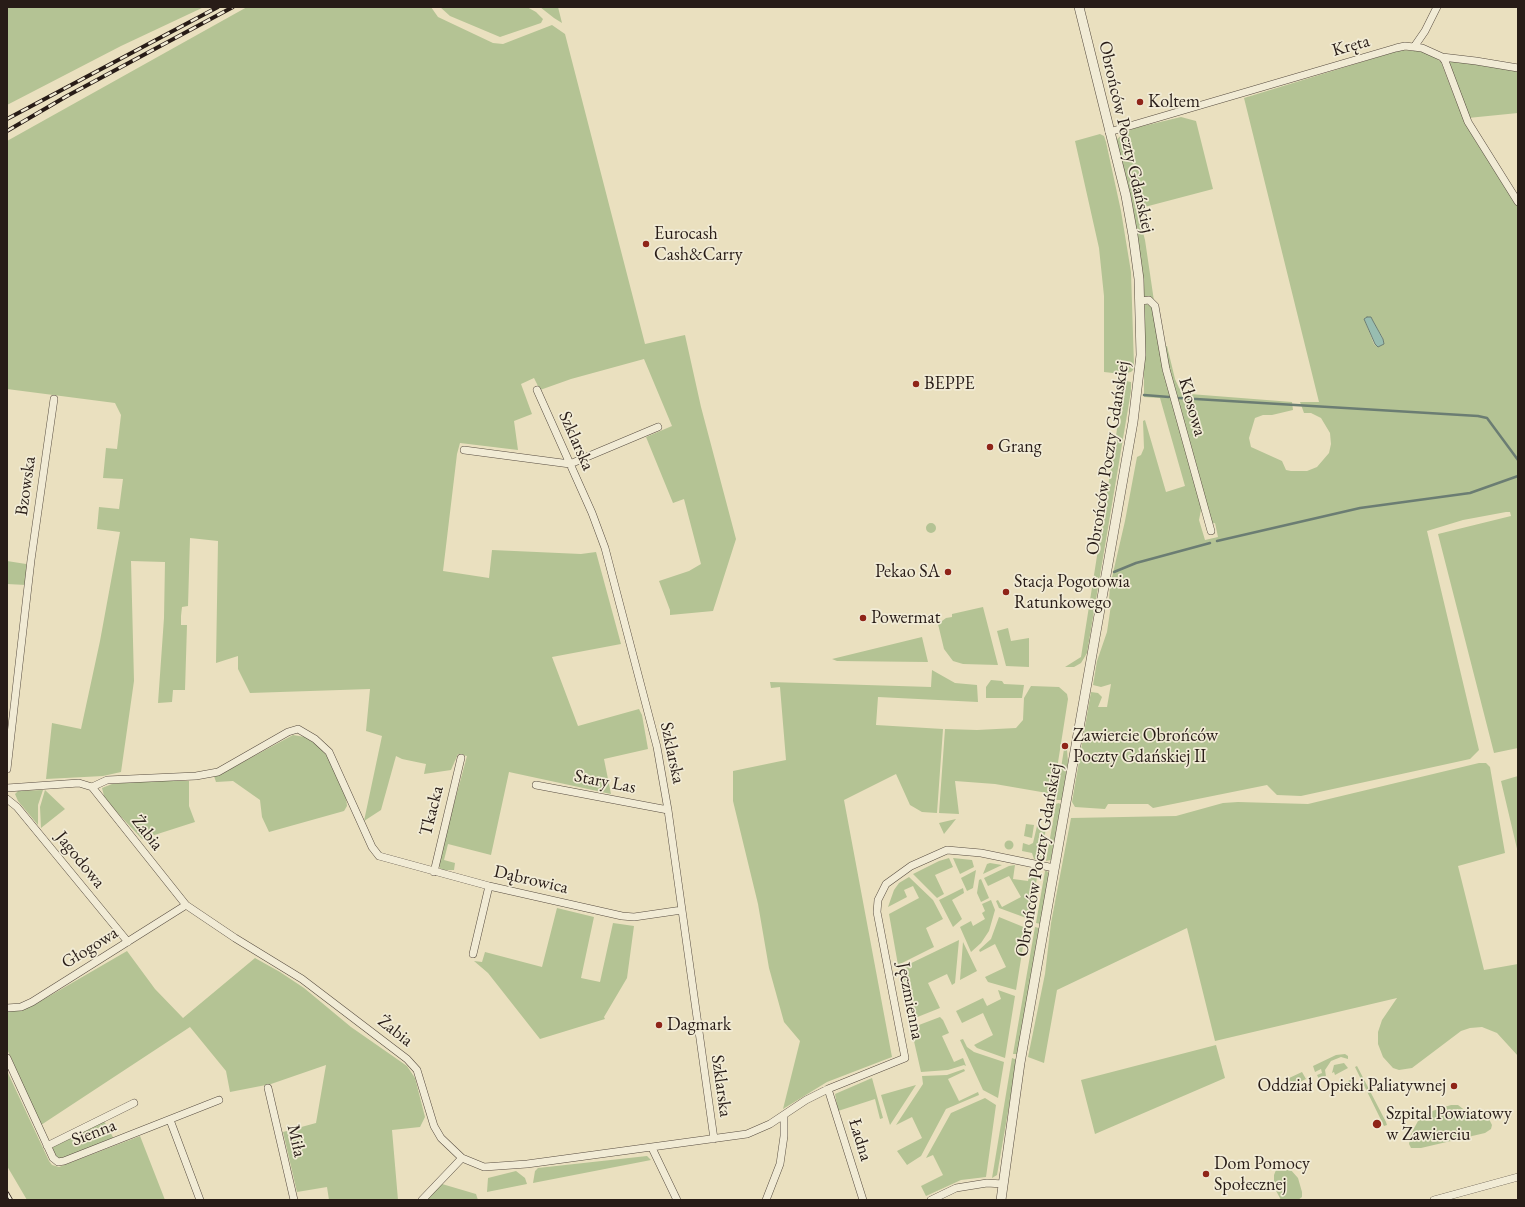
<!DOCTYPE html>
<meta charset="utf-8">
<style>
body{margin:0}
#map{position:relative;width:1525px;height:1207px;overflow:hidden;background:#eae0bf;font-family:"EB Garamond",serif}
canvas{display:block}
.frame{position:absolute;inset:0;border:8px solid #281c17;pointer-events:none}
</style>
<div id="map">
<canvas width="1525" height="1207"></canvas>
<div class="frame"></div>
</div>
<script>
const context = document.querySelector('canvas').getContext('2d');
context.lineJoin = 'round';
function paint(path, color) { context.fillStyle = color; context.fill(path, 'evenodd'); }
const poly = rows => new Path2D(rows.map(r => 'M' + r).join(''));
function stroke(path, color, width, dash) { context.strokeStyle = color; context.lineWidth = width; context.lineCap = dash ? 'butt' : 'round'; context.setLineDash(dash || []); context.stroke(path); }
function write(font, color, halo, rows, align = 'center') {
  context.font = font + ' "EB Garamond",serif'; context.lineWidth = 3.5; context.setLineDash([]); context.textBaseline = 'middle'; context.strokeStyle = halo; context.fillStyle = color; for (const [text, x, y, turn = 0] of rows) {
    context.save(); context.translate(x, y); context.rotate((+turn || 0) * Math.PI / 180); context.textAlign = isNaN(turn) ? turn : align; if (halo) context.strokeText(text, 0, 0); context.fillText(text, 0, 0); context.restore();
  }
}
paint(poly([
 [7,7,204,7,121,46,7,105],
 [247,7,431,7,438,17,493,43,503,44,552,25,565,34,645,344,685,335,701,407,736,539,713,611,670,615,670,610,659,581,689,571,701,564,684,499,673,503,646,437,672,426,644,359,571,379,540,390,534,378,521,384,532,414,514,421,518,450,460,443,457,454,443,571,489,578,492,550,581,554,596,552,621,644,552,657,578,726,639,709,642,715,648,749,604,759,611,794,509,772,491,855,448,844,444,860,455,863,454,870,441,870,438,863,467,756,458,754,451,770,424,774,426,764,402,759,396,756,381,810,364,821,382,736,366,731,370,689,250,693,238,669,238,656,216,663,218,541,190,538,188,606,182,607,181,616,181,625,187,625,185,690,173,690,172,702,158,703,164,618,165,562,131,561,134,681,121,772,103,776,46,779,52,723,81,729,100,641,120,532,97,529,99,507,119,509,123,479,103,478,106,448,117,449,121,415,115,403,7,389,7,141],
 [440,7,527,7,536,12,543,19,541,23,500,37,450,16],
 [540,7,558,7,562,23,554,18],
 [1401,50,1420,51,1432,55,1441,62,1456,101,1475,140,1518,206,1518,748,1494,753,1438,534,1511,516,1510,512,1506,512,1463,520,1427,531,1479,750,1470,759,1301,796,1277,795,1267,785,1153,808,1148,804,1108,804,1105,809,1075,807,1072,802,1091,692,1098,693,1102,697,1098,707,1107,707,1111,684,1101,687,1093,685,1097,661,1107,632,1111,605,1109,599,1110,586,1125,521,1137,457,1141,455,1144,448,1143,421,1145,420,1166,492,1185,486,1160,398,1144,397,1144,306,1146,304,1151,306,1155,313,1163,366,1202,505,1199,520,1205,540,1218,537,1215,523,1211,524,1167,365,1158,311,1165,346,1167,346,1175,379,1179,388,1190,394,1292,402,1293,410,1272,415,1263,415,1255,418,1249,438,1251,447,1282,461,1286,470,1291,471,1307,471,1317,467,1329,453,1331,444,1330,433,1321,418,1311,413,1304,413,1300,402,1319,402,1244,98],
 [1367,317,1371,317,1373,321,1383,338,1384,344,1378,347,1374,344,1364,319],
 [1476,61,1518,68,1518,113,1468,118,1447,62],
 [1181,117,1196,121,1213,189,1137,209,1145,240,1154,301,1144,296,1116,140,1124,133,1135,128],
 [1100,134,1104,136,1106,142,1121,211,1131,272,1134,366,1133,370,1131,372,1122,374,1104,372,1104,296,1099,248,1075,141],
 [1121,380,1131,382,1131,391,1087,653,1081,663,1074,667,1065,667,1081,657,1116,436,1123,386],
 '926 528a5 5 0 1 1 10 0a5 5 0 1 1-10 0Z',
 [7,561,26,564,28,568,26,585,7,584],
 [983,607,998,665,963,664,953,661,944,649,938,624,946,618,952,617,952,614],
 [1008,628,1011,641,1029,638,1029,667,1006,666,997,631],
 [922,637,928,662,837,661,832,659],
 [932,670,955,683,977,685,978,702,878,697,876,725,943,729,937,813,922,812,910,805,896,774,844,800,892,1057,827,1082,783,1109,800,1041,784,1022,769,968,758,904,733,801,733,771,786,760,780,687,771,688,770,682,931,687],
 [991,680,1002,681,1004,684,1024,685,1022,698,986,698,986,687],
 [1031,686,1059,687,1067,694,1068,699,1053,794,995,784,955,781,959,814,939,813,945,729,977,730,1016,728,1023,720,1024,698],
 [293,735,305,737,316,744,328,757,346,796,347,806,344,811,269,832,262,817,260,800,233,781,216,782,214,776,221,774],
 [1064,749,1067,750,1068,762,1062,800,1056,800],
 [1479,763,1486,763,1490,767,1505,853,1458,866,1484,970,1518,964,1518,1056,1497,1033,1482,1027,1470,1028,1461,1031,1412,1068,1399,1070,1393,1068,1383,1057,1378,1044,1378,1032,1382,1020,1397,998,1215,1041,1187,928,1057,990,1044,1063,1028,1057,1045,974,1051,923,1071,818,1176,816,1223,803,1238,802,1308,804],
 [1518,776,1518,853,1501,781],
 [147,781,189,781,189,806,195,822,142,839,110,805,104,796,102,788,112,784],
 [43,790,38,805,38,825,18,801,15,794,18,791],
 [45,790,65,809,41,828,40,807],
 [1059,803,1061,805,1051,860,1046,861,1056,804],
 [956,819,944,834,939,823],
 [1026,824,1034,825,1032,838,1024,836],
 [1037,826,1046,828,1041,860,1034,859,1032,853,1022,851,1023,843,1029,845,1033,843],
 '1004.5 845a4.5 4.5 0 1 1 9 0a4.5 4.5 0 1 1-9 0Z',
 [949,858,953,867,935,875,944,894,937,898,913,874,939,861],
 [953,858,972,860,974,867,960,874],
 [990,863,1002,865,983,874,987,864],
 [1015,865,1013,879,1028,881,1030,872,1038,873,1029,919,999,908,996,901,998,900,1002,907,1021,897,1009,876,988,886,984,878,1009,866],
 [976,870,973,888,967,891,961,878],
 [1045,871,1047,871,1049,874,1041,924,1036,923],
 [909,877,933,900,943,919,926,928,934,947,898,965,889,914,919,898,913,886,904,890,907,897,888,907,894,890,899,883],
 [981,879,989,898,981,902,977,893,979,880],
 [963,888,964,893,952,900,962,919,953,927,939,900],
 [991,900,995,910,989,931,981,943,971,952,960,927,971,921,973,926,985,919,982,913,985,911,982,904],
 [557,908,594,917,581,978,600,982,613,923,634,926,627,978,604,1017,605,1019,540,1039,488,973,474,961,482,962,485,952,542,967],
 [999,917,1026,928,1016,990,988,982,985,977,1006,967,995,944,980,952,979,950,991,939],
 [1035,927,1039,928,1018,1054,1013,1054],
 [959,940,955,983,952,985,947,974,928,983,940,1008,910,1020,899,969],
 [963,942,977,971,960,980],
 [127,951,155,989,183,1018,255,958,280,972,304,988,351,1027,407,1066,415,1078,425,1117,420,1127,392,1130,398,1200,329,1200,327,1187,297,1192,283,1132,316,1123,326,1065,271,1084,230,1092,226,1071,190,1027,41,1125,7,1049,7,1011,22,1010,34,1005],
 [998,990,1015,996,1005,1058,977,1048,974,1045,993,1035,983,1013,962,1023,956,1011,983,998,987,1006,1001,999],
 [940,1017,943,1020,949,1033,942,1036,954,1062,963,1058,966,1066,964,1065,948,1070,921,1072,911,1028],
 [963,1039,967,1047,974,1052,1004,1062,998,1098,983,1090,960,1040],
 [1216,1045,1225,1078,1095,1134,1081,1080],
 [1345,1054,1348,1056,1348,1059,1341,1057,1331,1061,1325,1070,1326,1076,1319,1079,1317,1075,1322,1073,1321,1069,1315,1072,1313,1066,1336,1055],
 [1012,1058,1017,1060,997,1175,992,1178],
 [1344,1063,1348,1068,1335,1075,1334,1072,1332,1073,1334,1065],
 [1357,1066,1386,1122,1387,1125,1384,1126,1355,1067],
 [964,1069,965,1071,948,1079,959,1101,978,1092,979,1095,946,1109,921,1156,907,1165,897,1151,922,1138,912,1117,896,1125,923,1084,922,1076,947,1075],
 [7,1071,49,1161,52,1165,59,1167,140,1136,165,1200,27,1200,7,1166],
 [1302,1072,1306,1079,1291,1086,1287,1079],
 [872,1078,883,1118,880,1119,875,1099,838,1111,835,1094],
 [1352,1079,1355,1085,1354,1088,1347,1091,1340,1089,1339,1087,1340,1085],
 [916,1085,890,1125,881,1095],
 [985,1098,996,1105,986,1177,961,1180,926,1196,921,1186,943,1175,933,1155,926,1158,951,1113],
 [1451,1105,1458,1105,1471,1115,1488,1117,1492,1125,1491,1129,1485,1133,1421,1148,1411,1148,1409,1144,1411,1134,1418,1121,1429,1112],
 [104,1121,114,1139,61,1159,57,1158,50,1148],
 [647,1156,651,1160,533,1183,535,1171,538,1168],
 [1282,1167,1290,1169,1298,1178,1302,1192,1302,1197,1298,1200,1281,1200,1274,1187,1274,1175,1276,1170],
 [516,1171,525,1178,527,1184,487,1192,488,1178],
 [442,1184,476,1194,478,1200,426,1200]
]), '#b4c394');
const water = poly([
 [1367,317,1371,317,1373,321,1383,339,1384,344,1378,347,1375,344,1364,319,1367,317]
]);
paint(water, '#98bdb1');
stroke(water, '#6b7d73', 1);
stroke(poly([
 [1144,395,1169,397],
 [1179,398,1478,416,1487,418,1518,460],
 [1217,541,1360,508,1470,493,1518,476],
 [1114,572,1136,563,1210,543]
]), '#6b7d73', 2.5);
const minor = poly([
 [1414,47,1425,31,1437,7],
 [1442,57,1476,61,1518,68],
 [1109,132,1396,48,1405,46,1422,48,1442,57,1445,61,1468,122,1518,202],
 [1140,301,1149,300,1155,306,1166,369,1211,531],
 [537,390,592,513,605,548,657,747,668,810,714,1139],
 [464,450,570,464,658,427],
 [7,769,31,560,54,399],
 [536,785,668,810],
 [92,787,107,780,196,776,218,772,288,732,298,729,315,739,329,752,372,847,379,856,489,886,622,916,634,917,682,910],
 [7,788,79,783,92,787,186,905,235,938,302,979,407,1059,417,1070,434,1126,441,1138,462,1158,484,1167,527,1164,747,1134,770,1124,806,1100,828,1089,905,1058,877,912,878,900,886,884,911,866,947,850,981,853,1054,868],
 [7,799,17,807,128,942],
 [434,872,461,758],
 [473,954,489,886],
 [7,1008,21,1007,32,1002,186,905],
 [7,1058,53,1158,58,1162,64,1161,219,1100],
 [268,1088,294,1200],
 [828,1089,863,1200],
 [170,1120,200,1200],
 [47,1146,134,1103],
 [652,1148,677,1200],
 [422,1200,462,1158],
 [766,1200,780,1164,784,1136,784,1115],
 [931,1200,956,1188,987,1183,1003,1184],
 [1434,1200,1518,1177]
]);
const tertiary = poly([
 [1001,1200,1020,1063,1133,422,1141,355,1139,279,1133,235,1126,196,1079,7]
]);
stroke(minor, '#584d41', 8);
stroke(tertiary, '#584d41', 10);
stroke(minor, '#f1ebd5', 7);
stroke(tertiary, '#f1ebd5', 9);
const rail = poly([
 [7,119,218,7],
 [7,131,67,96,233,7],
 [7,1193,11,1200]
]);
stroke(rail, '#281c17', 4);
stroke(rail, '#f1ebd5', 2.5, [8]);
for (const [x, y, r, color] of [
 [1140,102,4,"#8f2418"],
 [646,244,4,"#8f2418"],
 [916,384,4,"#8f2418"],
 [990,447,4,"#8f2418"],
 [948,572,4,"#8f2418"],
 [1006,592,4,"#8f2418"],
 [863,618,4,"#8f2418"],
 [1065,746,4,"#8f2418"],
 [659,1025,4,"#8f2418"],
 [1454,1086,4,"#8f2418"],
 [1377,1124,5,"#8f2418"],
 [1206,1174,4,"#8f2418"]
]) { const dot = new Path2D(); dot.arc(x, y, r, 0, 2 * Math.PI); context.fillStyle = color; context.fill(dot); stroke(dot, '#f1ebd5', 1.5); }
write('18px', '#281c17', '#f1ebd5', [
 ["Kręta",1351,46,-16],
 ["Obrońców Poczty Gdańskiej",1126,137,77],
 ["Kłosowa",1192,407,74],
 ["Szklarska",576,441,66],
 ["Obrońców Poczty Gdańskiej",1108,458,-81],
 ["Bzowska",26,486,-82],
 ["Szklarska",672,753,78],
 ["Stary Las",605,782,11],
 ["Tkacka",432,811,-76],
 ["Żabia",147,833,52],
 ["Jagodowa",80,860,51],
 ["Obrońców Poczty Gdańskiej",1039,860,-80],
 ["Dąbrowica",531,880,13],
 ["Głogowa",90,948,-32],
 ["Jęczmienna",910,1001,79],
 ["Żabia",395,1031,38],
 ["Szklarska",721,1086,82],
 ["Sienna",94,1133,-21],
 ["Ładna",860,1140,73],
 ["Miła",296,1141,77]
]);
write('18px', '#281c17', '#f1ebd5', [
 ["Koltem",1148,102],
 ["Eurocash",654,234],
 ["Cash&Carry",654,255],
 ["BEPPE",924,384],
 ["Grang",998,447],
 ["Pekao SA",940,572,"right"],
 ["Stacja Pogotowia",1014,582],
 ["Ratunkowego",1014,603],
 ["Powermat",871,618],
 ["Zawiercie Obrońców",1073,736],
 ["Poczty Gdańskiej II",1073,757],
 ["Dagmark",667,1025],
 ["Oddział Opieki Paliatywnej",1446,1086,"right"],
 ["Szpital Powiatowy",1386,1114],
 ["w Zawierciu",1386,1135],
 ["Dom Pomocy",1214,1164],
 ["Społecznej",1214,1185]
], 'left');
</script>
